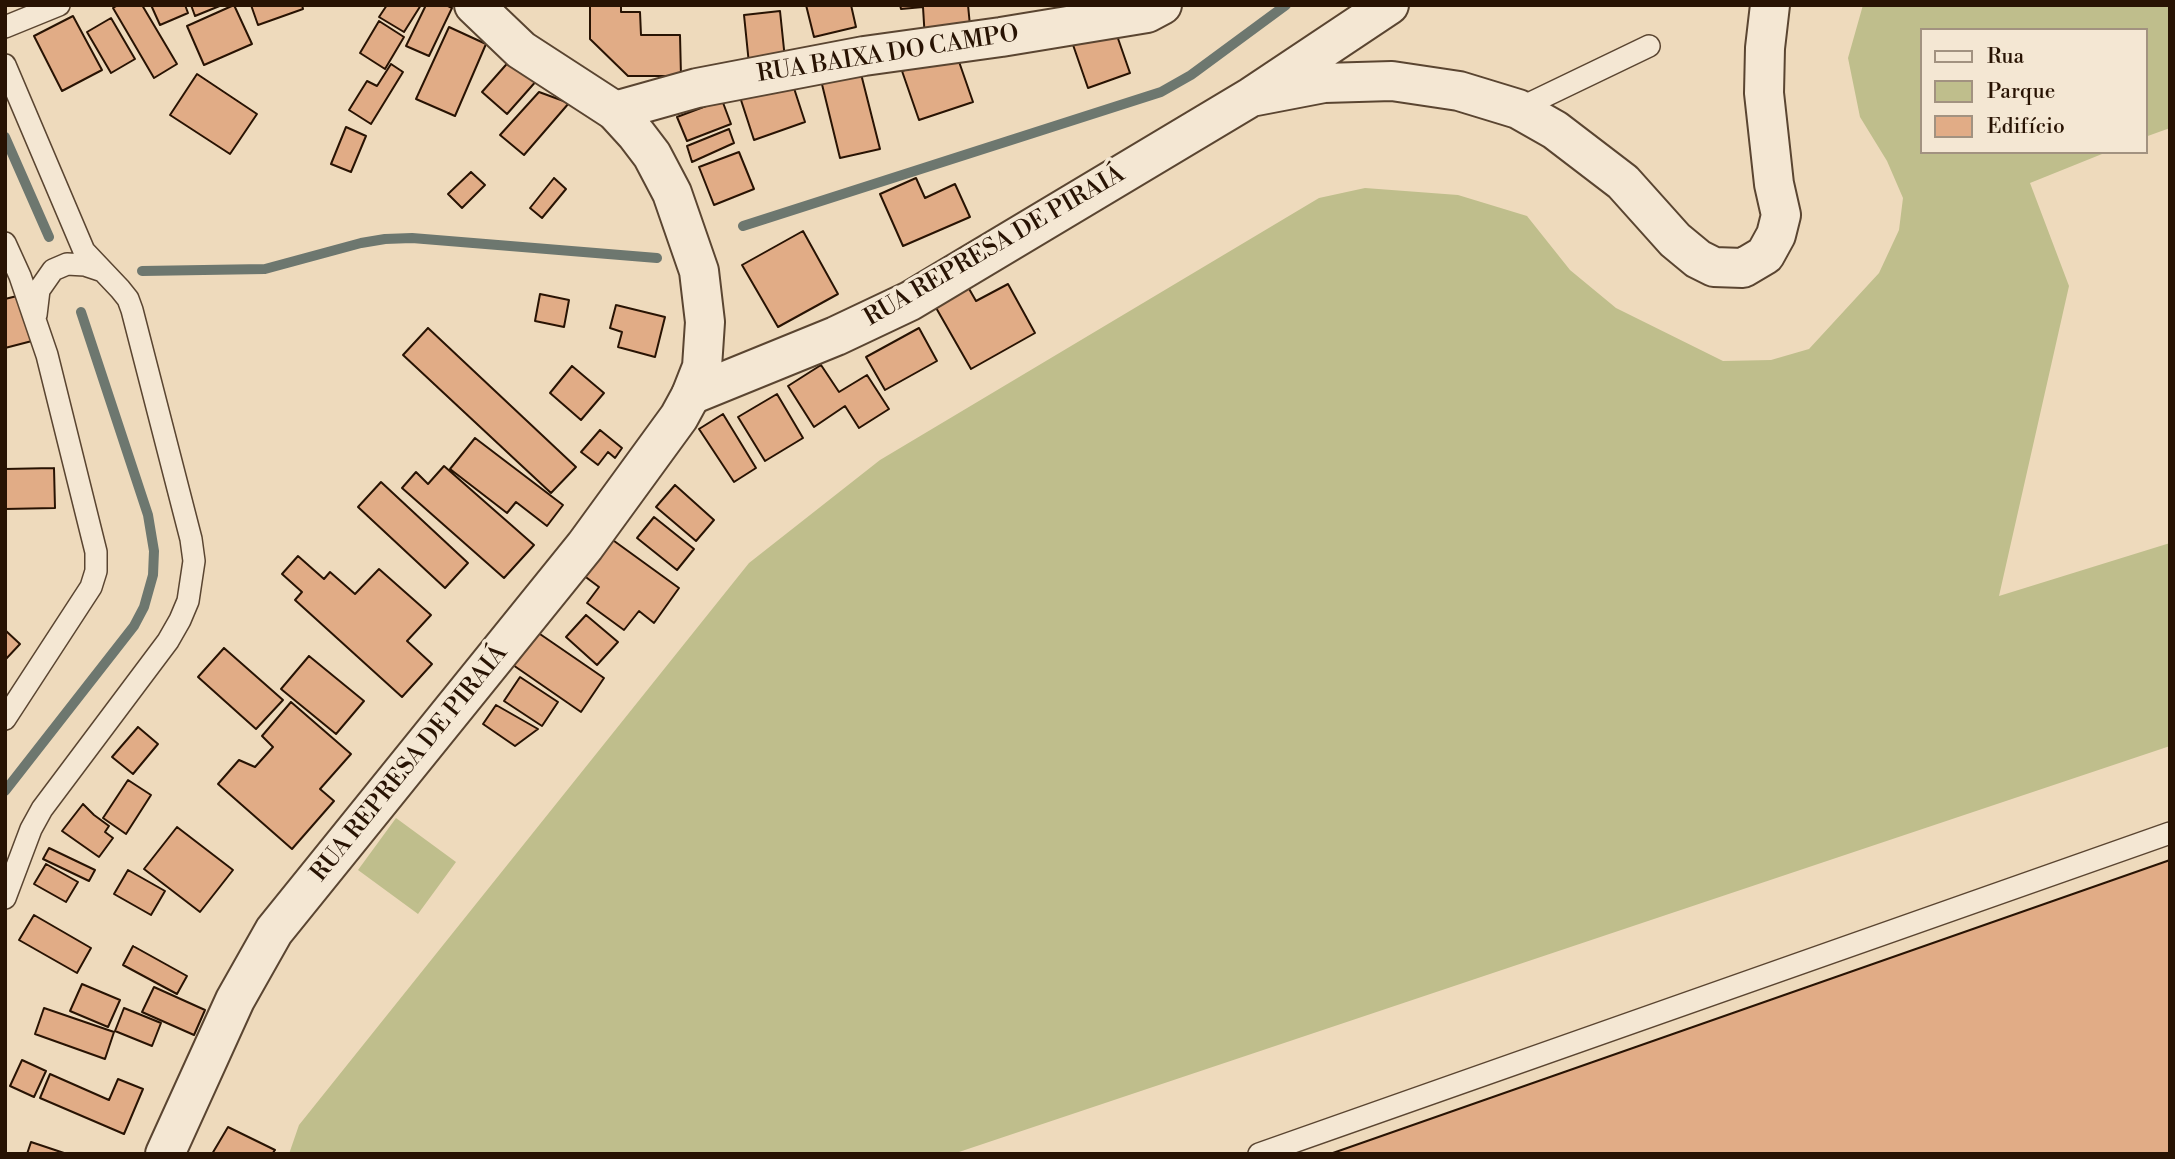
<!DOCTYPE html>
<meta charset="utf-8">
<style>
body{margin:0}
#map{position:relative;width:2175px;height:1159px;overflow:hidden;background:#eedabc;font-family:"Libre Bodoni",serif}
canvas{display:block}
.frame{position:absolute;inset:0;border:7px solid #281303;pointer-events:none}
.legend{position:absolute;left:1920px;top:28px;width:228px;height:126px;box-sizing:border-box;background:#f4e7d3;border:2px solid #a29280;margin:0;padding:9px 12px;list-style:none;font-size:21px;color:#281303}
.legend li{display:flex;align-items:center;gap:14px;height:35px}
.legend b{width:35px;border:2px solid #a29280}
</style>
<div id="map">
<canvas width="2175" height="1159"></canvas>
<div class="frame"></div>
<ul class="legend">
<li><b style="height:9px;background:#f4e7d3"></b>Rua</li>
<li><b style="height:19px;background:#bfbe8c"></b>Parque</li>
<li><b style="height:19px;background:#e1ac86"></b>Edifício</li>
</ul>
</div>
<script>
const context = document.querySelector('canvas').getContext('2d');
context.lineJoin = 'round';
function paint(path, color) { context.fillStyle = color; context.fill(path, 'evenodd'); }
const poly = rows => new Path2D(rows.map(r => 'M' + r).join(''));
function stroke(path, color, width, dash) { context.strokeStyle = color; context.lineWidth = width; context.lineCap = dash ? 'butt' : 'round'; context.setLineDash(dash || []); context.stroke(path); }
function write(font, color, halo, rows, align = 'center') {
  context.font = font + ' "Libre Bodoni",serif'; context.lineWidth = 7; context.setLineDash([]); context.textBaseline = 'middle'; context.strokeStyle = halo; context.fillStyle = color; for (const [text, x, y, turn = 0] of rows) {
    context.save(); context.translate(x, y); context.rotate((+turn || 0) * Math.PI / 180); context.textAlign = isNaN(turn) ? turn : align; if (halo) context.strokeText(text, 0, 0); context.fillText(text, 0, 0); context.restore();
  }
}
paint(poly([
 [1863,5,2170,5,2170,128,2145,137,2145,30,1921,30,1921,152,2107,152,2030,183,2069,286,1999,596,2170,543,2170,746,953,1154,289,1154,299,1125,749,563,880,460,1319,198,1365,188,1458,195,1527,216,1570,270,1616,308,1723,361,1771,360,1809,349,1879,273,1899,230,1903,198,1887,161,1860,117,1848,58],
 [396,818,456,862,418,914,358,870]
]), '#bfbe8c');
stroke(poly([
 [5,137,49,237],
 [743,226,1161,92,1191,75,1286,5],
 [142,271,265,269,361,243,385,239,412,238,657,258],
 [5,791,134,626,144,607,153,575,154,551,148,515,81,312]
]), '#6d776f', 10);
const building = poly([
 [118,5,142,5,177,64,154,78,113,8,118,5],
 [151,5,185,5,188,13,160,25,151,5],
 [191,5,222,5,195,16,191,5],
 [234,5,252,44,204,65,187,26,234,5],
 [251,5,302,5,303,9,258,25,251,5],
 [387,5,421,5,404,32,379,17,387,5],
 [426,5,446,5,452,8,429,56,406,46,426,5],
 [590,5,621,5,621,12,640,12,641,35,680,35,681,76,628,76,590,39,590,5],
 [806,5,851,5,856,27,814,37,806,5],
 [900,5,968,5,971,36,925,40,923,7,901,9,900,5],
 [780,11,785,59,749,64,744,15,780,11],
 [73,16,102,70,62,91,34,36,73,16],
 [111,18,135,59,111,73,87,32,111,18],
 [379,21,404,37,385,69,360,53,379,21],
 [449,27,486,44,455,116,416,99,449,27],
 [1114,27,1130,73,1088,88,1072,42,1114,27],
 [956,53,973,102,919,120,902,71,956,53],
 [512,58,538,79,507,114,482,92,512,58],
 [858,62,880,149,840,158,819,72,858,62],
 [391,64,403,72,371,124,349,110,367,81,377,86,391,64],
 [197,74,257,114,230,154,170,115,197,74],
 [791,79,805,122,754,140,740,97,791,79],
 [539,92,569,103,524,155,500,135,539,92],
 [722,100,731,124,687,141,677,117,722,100],
 [346,127,366,136,351,172,331,164,346,127],
 [729,129,734,143,692,162,687,146,729,129],
 [739,152,754,189,714,205,699,167,739,152],
 [471,172,485,185,462,208,448,194,471,172],
 [554,178,566,189,542,218,530,208,554,178],
 [916,178,925,198,955,184,970,217,903,246,880,194,916,178],
 [803,231,838,294,778,327,742,265,803,231],
 [1008,284,1035,333,971,369,935,306,968,287,976,301,1008,284],
 [540,294,569,300,564,327,535,321,540,294],
 [21,295,32,341,5,348,5,299,21,295],
 [616,305,665,317,655,357,618,347,622,332,610,328,616,305],
 [428,328,576,467,551,493,403,355,428,328],
 [919,328,937,361,885,390,866,357,919,328],
 [821,365,839,392,867,375,889,409,859,428,845,406,814,427,788,386,821,365],
 [572,366,604,393,581,420,550,393,572,366],
 [777,394,803,438,765,461,738,417,777,394],
 [723,414,756,468,734,482,699,429,723,414],
 [600,430,622,448,615,458,608,452,598,465,581,452,600,430],
 [475,438,563,505,547,526,516,502,507,513,450,469,475,438],
 [444,466,534,545,504,578,402,488,416,472,428,484,444,466],
 [54,468,55,508,5,509,5,469,54,468],
 [381,482,468,563,445,588,358,507,381,482],
 [675,485,714,520,696,541,656,507,675,485],
 [654,517,694,549,677,570,637,538,654,517],
 [610,538,679,588,654,623,639,611,624,630,587,603,599,587,583,575,610,538],
 [298,556,324,579,330,572,355,594,379,569,431,615,407,641,432,664,402,697,295,600,302,592,282,574,298,556],
 [586,615,618,642,597,665,566,637,586,615],
 [5,630,20,644,5,660,5,630],
 [537,632,604,678,581,712,513,665,537,632],
 [224,648,283,700,256,729,198,677,224,648],
 [309,656,364,701,336,734,281,689,309,656],
 [520,677,558,702,542,726,504,701,520,677],
 [291,702,351,754,320,789,334,801,292,849,218,784,239,760,255,767,273,747,262,736,291,702],
 [496,705,538,729,515,746,483,724,496,705],
 [138,727,158,744,133,774,112,757,138,727],
 [128,780,151,795,126,834,103,818,128,780],
 [83,804,94,815,109,826,105,832,113,838,99,857,62,831,83,804],
 [177,827,233,870,200,912,144,869,177,827],
 [49,848,95,870,89,881,43,859,49,848],
 [2170,860,2170,1154,1330,1154,2170,860],
 [46,864,78,882,66,902,34,884,46,864],
 [128,870,165,891,151,915,114,894,128,870],
 [34,915,91,948,77,973,19,940,34,915],
 [133,946,187,976,177,994,123,965,133,946],
 [82,984,120,1000,108,1027,70,1011,82,984],
 [154,987,205,1010,194,1035,142,1012,154,987],
 [44,1008,114,1032,105,1059,35,1034,44,1008],
 [124,1008,161,1023,152,1046,115,1031,124,1008],
 [22,1060,46,1071,34,1097,10,1086,22,1060],
 [50,1074,109,1100,118,1079,143,1089,124,1134,40,1098,50,1074],
 [228,1127,275,1150,272,1154,212,1154,228,1127],
 [31,1142,67,1154,27,1154,31,1142]
]);
paint(building, '#e1ac86');
stroke(building, '#281303', 2);
const service = poly([
 [5,27,59,5],
 [5,65,84,251,120,289,128,299,132,310,191,539,194,561,188,601,180,620,168,641,42,809,31,829,5,898],
 [1518,109,1649,46],
 [5,243,20,276,47,355,96,552,96,571,91,587,5,719],
 [36,315,39,290,53,270,67,264,85,265,100,270],
 [1259,1154,2170,833]
]);
const minor = poly([
 [1251,97,1324,83,1392,81,1459,91,1518,109,1555,130,1623,182,1675,240,1698,259,1714,267,1743,268,1765,255,1776,235,1781,215,1774,184,1764,93,1765,48,1770,5],
 [615,111,697,88,864,56,1001,37,1147,13,1162,5],
 [691,395,836,336,910,301,1251,97,1389,5]
]);
const tertiary = poly([
 [165,1154,235,1000,274,931,585,546,679,417,691,395,702,367,705,322,699,271,672,193,652,155,636,134,615,111,521,50,474,5]
]);
stroke(service, '#5a4531', 24);
stroke(minor, '#5a4531', 42);
stroke(tertiary, '#5a4531', 42);
stroke(service, '#f4e7d3', 21);
stroke(minor, '#f4e7d3', 38);
stroke(tertiary, '#f4e7d3', 38);
write('24px', '#281303', '#f4e7d3', [
 ["RUA BAIXA DO CAMPO",888,55,-9],
 ["RUA REPRESA DE PIRAIÁ",995,247,-30],
 ["RUA REPRESA DE PIRAIÁ",410,764,-51]
]);
</script>
